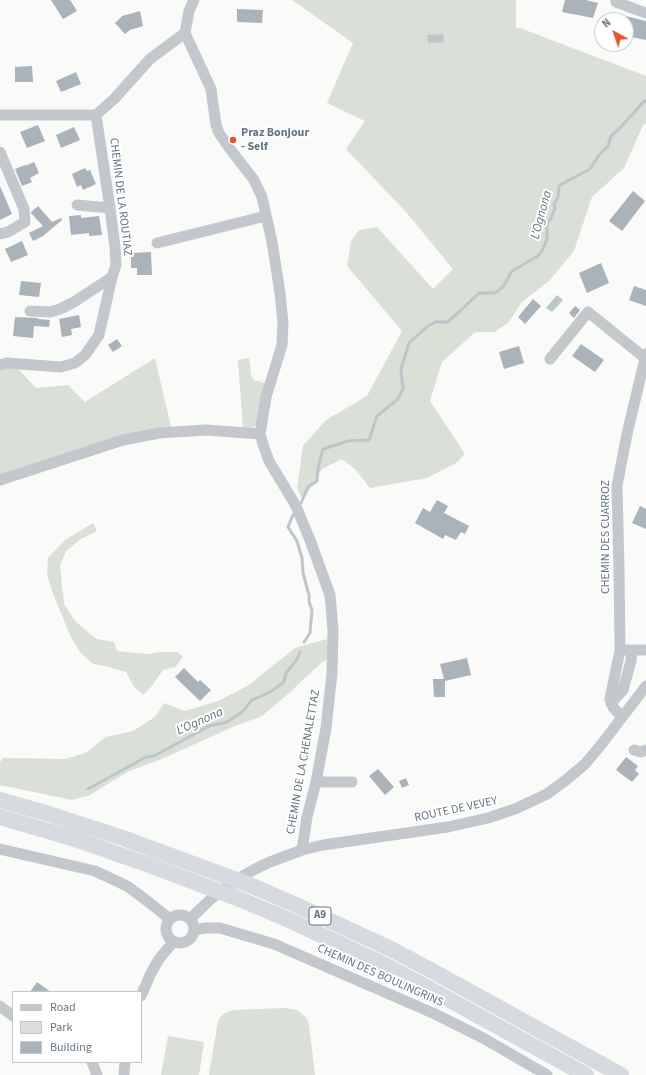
<!DOCTYPE html>
<style>
body{margin:0}
#map{position:relative;width:646px;height:1075px;overflow:hidden;background:#fafaf8;font-family:"Source Sans 3",sans-serif}
canvas{display:block}
.legend{position:absolute;left:12px;top:991px;width:130px;height:72px;box-sizing:border-box;background:#fff;border:1px solid #c1c8cd;margin:0;padding:5px 7px;list-style:none;font-size:12px;color:#657683}
.legend li{display:flex;align-items:center;gap:8px;height:20px}
.legend b{width:20px;border:1px solid #c1c8cd}
.north{position:absolute;left:594px;top:12px;width:40px;height:40px;box-sizing:border-box;background:#fff;border:1px solid #c1c8cd;border-radius:50%;rotate:320deg;font-size:11px;font-weight:700;line-height:16px;text-align:center;color:#657683}
.north::after{content:'';display:block;margin:auto;width:14px;height:18px;background:#e4572e;clip-path:polygon(50% 0,100% 100%,50% 72%,0 100%)}
</style>
<div id="map">
<canvas width="646" height="1075"></canvas>
<ul class="legend">
<li><b style="height:5px;background:#c3c8cc"></b>Road</li>
<li><b style="height:11px;background:#dadfd7"></b>Park</li>
<li><b style="height:11px;background:#aab3b9"></b>Building</li>
</ul>
<div class="north">N</div>
</div>
<script>
const context = document.querySelector('canvas').getContext('2d');
context.lineJoin = 'round';
function paint(path, color) { context.fillStyle = color; context.fill(path, 'evenodd'); }
const poly = rows => new Path2D(rows.map(r => 'M' + r).join(''));
function stroke(path, color, width, dash) { context.strokeStyle = color; context.lineWidth = width; context.lineCap = dash ? 'butt' : 'round'; context.setLineDash(dash || []); context.stroke(path); }
function write(font, color, halo, rows, align = 'center') {
  context.font = font + ' "Source Sans 3",sans-serif'; context.lineWidth = 4; context.setLineDash([]); context.textBaseline = 'middle'; context.strokeStyle = halo; context.fillStyle = color; for (const [text, x, y, turn = 0] of rows) {
    context.save(); context.translate(x, y); context.rotate((+turn || 0) * Math.PI / 180); context.textAlign = isNaN(turn) ? turn : align; if (halo) context.strokeText(text, 0, 0); context.fillText(text, 0, 0); context.restore();
  }
}
paint(poly([
 [292,0,516,0,516,28,520,28,646,76,646,123,643,125,624,168,592,197,574,251,549,281,522,302,508,323,494,332,475,332,442,362,430,401,465,454,456,463,427,478,370,488,355,469,342,459,322,469,303,500,297,488,303,446,326,420,367,396,402,331,347,266,351,241,359,230,377,227,433,289,453,269,406,212,346,149,365,121,327,103,353,43],
 [155,358,171,427,0,477,0,369,17,368,36,388,68,385,85,402],
 [249,358,251,375,254,380,265,383,257,425,250,429,243,429,238,360],
 [93,523,97,531,81,539,66,551,60,566,64,604,75,621,90,634,97,639,114,642,117,651,147,654,161,652,177,652,183,657,175,667,163,670,151,687,143,695,134,687,126,672,105,666,93,664,80,652,70,635,54,596,47,575,48,558,65,540],
 [327,639,332,656,321,663,288,694,262,716,235,726,164,758,127,772,90,795,72,800,0,785,0,762,3,758,66,759,87,752,106,737,133,731,155,717,164,703,185,711,218,701,249,685,295,648],
 [284,1008,297,1010,306,1017,309,1024,315,1075,209,1075,217,1027,219,1019,222,1015,227,1012,234,1010],
 [168,1036,204,1042,199,1075,161,1075]
]), '#dadfd7');
paint(poly([
 [443,34,444,42,428,43,427,35],
 [557,295,563,300,552,312,546,308]
]), '#bbc7cb');
stroke(poly([
 [301,503,308,487,317,481,318,468,323,449,348,441,369,440,377,416,398,399,403,389,401,369,409,343,428,326,436,322,447,322,460,311,479,293,495,293,503,287,512,271,538,256,543,249,547,239,547,224,551,218,555,208,554,204,558,197,559,186,562,184,590,169,599,155,608,146,611,136,619,129,639,107,642,103,646,100],
 [293,515,288,527,297,541,302,558,303,573,309,595,309,602,312,610,310,633,304,642],
 [88,789,146,757,154,756,209,726,227,722,243,711,252,700,270,692,284,682,286,673,296,661,300,652]
]), '#bbc7cb', 3);
paint(poly([
 [51,0,70,0,77,11,63,19],
 [565,0,586,0,598,3,593,18,562,12],
 [237,9,263,10,262,23,237,22],
 [140,11,143,26,130,30,125,34,115,23,122,16],
 [626,16,646,21,646,40,626,36],
 [32,66,33,82,15,82,15,67],
 [76,72,81,84,61,92,56,81],
 [38,125,45,141,27,148,20,132],
 [74,127,80,140,61,148,56,135],
 [34,162,39,173,30,178,32,182,22,186,15,169,25,165,25,166],
 [85,168,87,171,90,170,96,184,83,190,81,185,77,187,72,174],
 [0,186,12,214,0,220],
 [633,191,645,201,622,231,609,221],
 [38,206,52,222,61,218,62,220,43,236,33,241,29,233,43,226,31,213,31,212],
 [81,215,81,218,99,216,102,235,89,236,89,233,71,235,69,216],
 [22,241,28,255,11,262,5,249],
 [151,252,152,275,137,275,137,268,131,268,131,253],
 [601,263,609,283,587,293,579,273],
 [21,281,41,283,39,297,19,295],
 [634,286,646,290,646,306,629,300],
 [533,299,541,306,525,324,518,317],
 [575,306,580,310,574,318,569,313],
 [79,315,81,327,71,329,72,335,62,337,59,319],
 [15,317,38,318,38,319,50,320,49,327,34,326,33,338,13,336],
 [117,339,122,346,113,352,108,345],
 [581,344,604,360,595,372,572,356],
 [519,346,524,363,504,369,499,352],
 [437,500,448,506,444,513,469,526,465,534,461,532,456,540,445,535,443,539,415,523,423,508,430,512],
 [640,506,646,509,646,529,632,523],
 [467,658,471,675,445,681,445,697,434,697,433,679,444,679,440,664],
 [184,668,198,682,200,680,211,690,200,701,175,677],
 [626,757,638,766,635,770,639,774,632,782,616,770],
 [378,769,394,787,385,795,369,776],
 [406,778,409,785,402,788,399,781],
 [37,982,51,992,30,992]
]), '#aab3b9');
stroke(poly([
 [194,0,189,11,185,33,211,89,216,125,219,133,230,149,254,180,262,197,272,242,280,293,283,323,282,345,266,397,260,434,264,447,269,461,296,506,310,540,330,595,333,630,332,673,326,728,316,782,307,817,302,850],
 [616,0,616,2,646,13],
 [0,115,96,115,114,99,150,59,185,33],
 [0,152,24,209,25,222,8,232,0,234],
 [77,205,110,208],
 [157,243,266,216],
 [30,311,50,312,60,309,74,302,112,277],
 [550,359,588,312,645,358],
 [0,365,7,363,61,367,75,363,85,355,99,335,112,277,116,265,115,247,110,208,96,115],
 [0,480,123,440,159,433,206,430,260,434],
 [624,650,646,650],
 [611,703,623,690,631,661,632,650],
 [622,717,613,707,611,703,610,699,620,650,619,570,617,486,627,434,646,354],
 [634,750,641,752,646,750],
 [316,782,352,782],
 [0,849,95,871,127,886,146,900,170,919],
 '166 929a14 14 0 1 1 28 0a14 14 0 1 1-28 0Z',
 [190,919,212,898,243,876,257,868,270,862,302,850,323,845,448,827,488,818,515,809,547,794,566,780,585,764,601,745,646,686],
 [194,930,206,928,220,928,274,944,435,1014,483,1038,547,1075],
 [141,996,151,973,159,959,174,941],
 [0,1006,13,1016],
 [92,1062,97,1075],
 [124,1075,125,1062]
]), '#c3c8cc', 11);
stroke(poly([
 [0,800,46,813,123,838,250,885,296,905,393,950,436,973,621,1075],
 [0,817,75,839,149,865,242,900,289,920,385,965,428,988,586,1075]
]), '#d6dbdf', 16);
for (const [x, y, r, color] of [
 [233,140,4,"#e4572e"]
]) { const dot = new Path2D(); dot.arc(x, y, r, 0, 2 * Math.PI); context.fillStyle = color; context.fill(dot); stroke(dot, '#fff', 1.5); }
for (const [x, y, w] of [
 [320,916,22]
]) { const box = new Path2D(); box.roundRect(x - w / 2, y - 9, w, 18, 3); context.fillStyle = '#fff'; context.fill(box); stroke(box, '#657683', 1); }
write('bold 11px', '#657683', null, [
 ["A9",320,916]
]);
write('bold 12px', '#657683', '#fff', [
 ["Praz Bonjour",241,133],
 ["- Self",241,147]
], 'left');
write('12px', '#657683', '#fff', [
 ["CHEMIN DE LA ROUTIAZ",120,197,83],
 ["CHEMIN DES CUARROZ",606,537,-90],
 ["CHEMIN DE LA CHENALETTAZ",304,762,-80],
 ["ROUTE DE VEVEY",456,810,-12],
 ["CHEMIN DES BOULINGRINS",380,976,24]
]);
write('italic 13px', '#60757c', '#fff', [
 ["L'Ognona",542,215,-75],
 ["L'Ognona",200,722,-24]
]);
</script>
